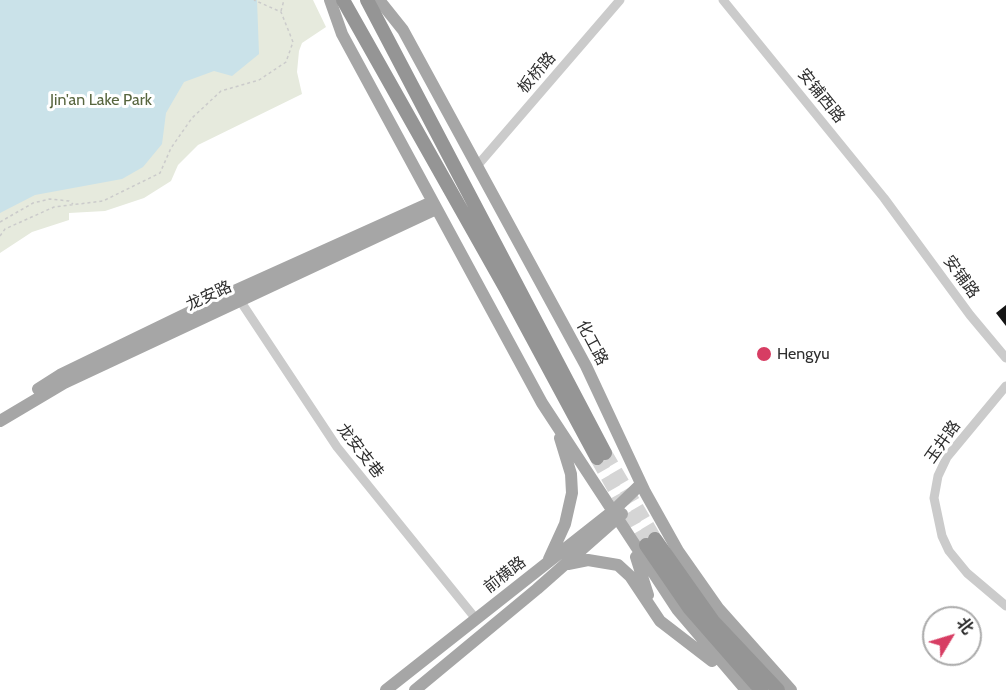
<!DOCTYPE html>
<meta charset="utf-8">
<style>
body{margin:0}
#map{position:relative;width:1006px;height:690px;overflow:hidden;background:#fff;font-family:Cabin,"Noto Sans SC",sans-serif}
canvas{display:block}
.north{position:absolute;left:922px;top:606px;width:60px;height:60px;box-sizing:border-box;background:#fff;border:2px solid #ababab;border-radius:50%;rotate:52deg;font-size:16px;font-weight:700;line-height:24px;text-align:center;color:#2e2e2e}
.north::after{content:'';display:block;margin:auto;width:21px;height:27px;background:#d73d63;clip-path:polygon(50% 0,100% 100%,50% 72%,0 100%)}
</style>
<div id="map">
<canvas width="1006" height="690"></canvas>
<div class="north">北</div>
</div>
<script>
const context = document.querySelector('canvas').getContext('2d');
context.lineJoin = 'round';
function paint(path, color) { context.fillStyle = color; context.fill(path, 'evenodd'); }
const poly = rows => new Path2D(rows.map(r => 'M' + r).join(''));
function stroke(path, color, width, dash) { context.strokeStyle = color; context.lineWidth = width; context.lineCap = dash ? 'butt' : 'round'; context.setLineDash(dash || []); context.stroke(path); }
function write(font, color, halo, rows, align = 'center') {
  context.font = font + ' Cabin,"Noto Sans SC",sans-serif'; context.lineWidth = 6; context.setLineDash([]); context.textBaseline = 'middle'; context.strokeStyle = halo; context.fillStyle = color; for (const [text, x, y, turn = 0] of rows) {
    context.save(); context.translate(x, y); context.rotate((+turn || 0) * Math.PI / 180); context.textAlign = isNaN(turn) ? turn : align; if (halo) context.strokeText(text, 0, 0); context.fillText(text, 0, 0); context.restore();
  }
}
paint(poly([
 [0,0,313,0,326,27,302,43,299,51,297,72,302,94,198,145,178,165,171,181,144,198,105,211,69,213,69,220,32,232,0,253]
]), '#e6eadd');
paint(poly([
 [0,0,257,0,259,54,232,76,214,71,184,82,166,113,162,144,143,167,122,179,35,195,0,213]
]), '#cae2e9');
paint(poly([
 [1006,305,1006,326,996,313]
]), '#151515');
stroke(poly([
 [605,453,655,539],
 [597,458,646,545]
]), '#d5d5d5', 14, [14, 7]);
stroke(poly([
 [281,11,284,0],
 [0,222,33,203,50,199,69,201,73,204],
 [0,236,5,229,54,207,103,201,160,173,171,148,192,118,221,91,259,80,286,62,293,42,281,12,254,0]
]), '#cbcbcb', 1.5, [3, 3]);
stroke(poly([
 [723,0,884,198,970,315,1006,358],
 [477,166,620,0],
 [237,296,337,447,476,619],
 [1006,386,947,457,938,476,934,498,942,536,949,551,967,573,1006,606]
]), '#cbcbcb', 9);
stroke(poly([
 [330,0,342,34,542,403,677,609,746,690],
 [379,0,403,30,586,366,645,492,678,551,718,608,791,690],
 [38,389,60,375,221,297,432,202],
 [0,421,64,383,436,209],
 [636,557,648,595],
 [549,559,565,524,572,493,571,474,560,438],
 [568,564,588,560,618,565,630,576,660,621,712,661],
 [386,690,613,511,641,484],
 [415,690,537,589,622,514]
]), '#a6a6a6', 12);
stroke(poly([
 [343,0,506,289,597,458],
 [367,0,605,453],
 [655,539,713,621,778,690],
 [646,545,690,609,761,690]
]), '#959595', 14);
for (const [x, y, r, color] of [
 [764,354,8,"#d73d63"]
]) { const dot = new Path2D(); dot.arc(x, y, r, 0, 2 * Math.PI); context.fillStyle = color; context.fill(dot); stroke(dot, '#fff', 2); }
write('16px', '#2e2e2e', '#fff', [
 ["板桥路",537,73,-49],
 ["安铺西路",821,96,51],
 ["安铺路",961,277,54],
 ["龙安路",209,296,-25],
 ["化工路",592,343,62],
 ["玉井路",943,442,-55],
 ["龙安支巷",360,451,52],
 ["前横路",505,575,-38]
]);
write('16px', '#58663f', '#fff', [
 ["Jin'an Lake Park",101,100]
]);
write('16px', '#2e2e2e', '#fff', [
 ["Hengyu",777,354]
], 'left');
</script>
